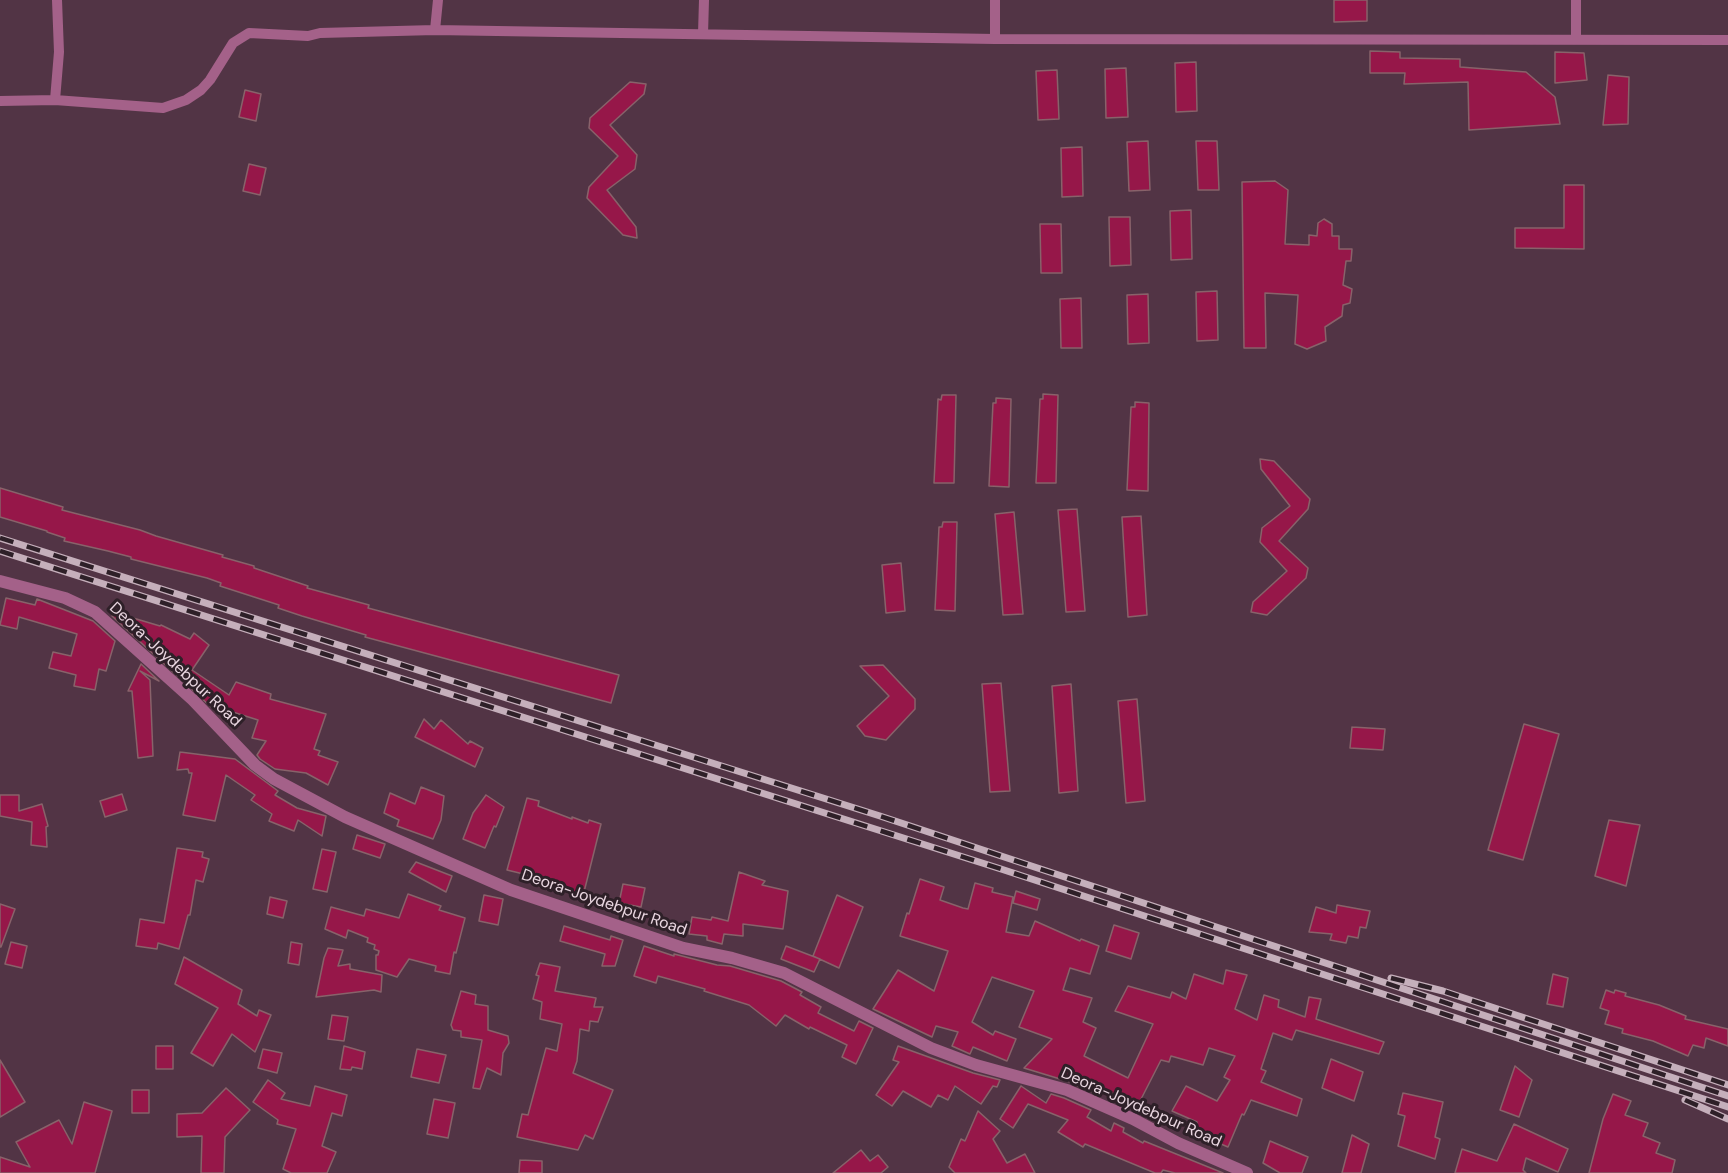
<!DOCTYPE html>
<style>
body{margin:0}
canvas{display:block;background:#523445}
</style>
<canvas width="1728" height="1173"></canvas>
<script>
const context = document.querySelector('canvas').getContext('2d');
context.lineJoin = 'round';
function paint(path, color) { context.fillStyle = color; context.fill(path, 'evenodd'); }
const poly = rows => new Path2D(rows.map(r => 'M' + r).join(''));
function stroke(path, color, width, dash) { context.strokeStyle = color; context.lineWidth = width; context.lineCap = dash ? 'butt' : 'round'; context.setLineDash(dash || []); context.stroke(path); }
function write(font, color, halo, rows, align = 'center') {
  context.font = font + ' "DM Sans",sans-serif'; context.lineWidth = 6; context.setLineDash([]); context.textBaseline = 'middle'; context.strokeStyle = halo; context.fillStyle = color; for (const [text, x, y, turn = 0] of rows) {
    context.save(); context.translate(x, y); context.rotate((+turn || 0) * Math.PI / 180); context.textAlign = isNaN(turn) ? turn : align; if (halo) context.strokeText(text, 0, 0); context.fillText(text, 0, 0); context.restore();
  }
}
const building = poly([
 [1334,0,1367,0,1367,21,1334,22,1334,0],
 [1370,51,1400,52,1400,58,1460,59,1460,67,1526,72,1555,97,1560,124,1469,130,1468,82,1404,84,1405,73,1370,73,1370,51],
 [1555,52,1584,53,1587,80,1555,83,1555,52],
 [1196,62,1197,111,1176,112,1175,63,1196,62],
 [1126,68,1128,117,1106,118,1105,69,1126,68],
 [1057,70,1059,119,1038,120,1036,71,1057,70],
 [1608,75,1629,77,1628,124,1603,125,1608,75],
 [630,82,646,84,644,94,610,125,637,155,635,169,607,190,636,227,637,238,623,235,587,198,589,187,618,156,589,128,590,118,630,82],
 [245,90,261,94,256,121,239,117,245,90],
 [1148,141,1150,190,1129,191,1127,142,1148,141],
 [1196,141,1217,141,1219,190,1198,190,1196,141],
 [1082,147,1083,196,1062,197,1061,148,1082,147],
 [249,164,266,168,260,195,243,191,249,164],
 [1275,181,1288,190,1285,244,1309,245,1309,235,1317,236,1318,223,1324,219,1332,224,1332,236,1339,236,1339,249,1352,249,1351,261,1346,261,1343,285,1352,289,1350,303,1343,305,1342,316,1325,327,1326,341,1307,349,1295,344,1298,295,1265,293,1266,348,1244,348,1242,182,1275,181],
 [1564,185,1584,185,1584,249,1515,248,1515,228,1564,228,1564,185],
 [1191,210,1192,259,1171,260,1170,211,1191,210],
 [1109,217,1130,217,1131,265,1110,266,1109,217],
 [1040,224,1061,224,1062,273,1041,273,1040,224],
 [1217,291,1218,340,1197,341,1196,292,1217,291],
 [1148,294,1149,343,1128,344,1127,295,1148,294],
 [1081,298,1082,348,1061,348,1060,299,1081,298],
 [1043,394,1058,395,1056,483,1036,483,1040,399,1043,399,1043,394],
 [942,395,956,395,954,483,934,483,938,399,941,400,942,395],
 [996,398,1011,399,1009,487,989,486,993,403,996,403,996,398],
 [1135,402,1149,403,1148,491,1127,490,1131,407,1135,407,1135,402],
 [1260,459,1274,461,1310,499,1308,509,1279,541,1308,568,1306,578,1267,615,1251,612,1253,602,1287,571,1260,542,1262,528,1290,506,1261,469,1260,459],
 [0,488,63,507,62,510,140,530,156,536,223,555,222,557,254,566,254,568,308,586,307,588,369,605,368,608,619,675,611,703,365,637,366,635,302,616,278,608,279,605,220,586,221,583,207,578,131,559,131,557,108,551,64,541,65,538,47,532,47,531,0,517,0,488],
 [1077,509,1085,611,1066,612,1058,510,1077,509],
 [1014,512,1023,614,1003,615,995,514,1014,512],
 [1141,516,1147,615,1128,617,1122,517,1141,516],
 [943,522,957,522,955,611,935,610,939,527,942,527,943,522],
 [901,563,905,611,886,613,882,565,901,563],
 [6,598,35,605,37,599,93,621,115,641,106,671,99,669,95,690,74,686,76,675,49,668,53,652,71,656,77,634,19,617,17,629,0,625,6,598],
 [123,613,123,615,160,626,161,625,190,639,194,633,209,645,192,670,229,695,236,682,271,694,270,699,326,714,314,749,320,751,318,755,338,762,328,785,306,773,275,769,260,759,257,755,266,741,252,738,258,720,220,708,218,710,210,706,112,616,123,613],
 [141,664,159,681,140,671,150,680,153,756,138,758,132,691,128,691,141,664],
 [883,665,915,699,915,709,886,740,865,736,857,726,889,696,860,666,883,665],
 [1001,683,1010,791,990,792,982,684,1001,683],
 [1071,684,1078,791,1059,793,1052,686,1071,684],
 [1137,699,1145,801,1126,803,1118,701,1137,699],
 [424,719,434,729,441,720,468,744,470,741,483,748,475,767,415,737,424,719],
 [1524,724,1559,734,1523,860,1488,850,1524,724],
 [1352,727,1385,729,1383,750,1350,748,1352,727],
 [180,752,235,759,278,791,275,795,297,808,326,816,322,836,298,820,294,831,269,821,272,814,251,800,255,795,226,775,215,821,183,815,192,773,189,773,188,769,177,770,180,752],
 [421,787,444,796,441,820,433,839,397,826,399,820,384,813,390,793,415,804,421,787],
 [122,794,127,810,105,817,100,801,122,794],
 [0,795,19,795,19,811,42,804,48,826,46,827,47,847,31,845,32,822,0,816,0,795],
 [486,795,504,807,496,827,494,826,485,848,463,839,473,813,486,795],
 [527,798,539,801,538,806,572,819,572,817,588,823,589,820,601,824,583,896,533,885,536,877,507,870,527,798],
 [1609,820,1640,825,1626,886,1595,876,1609,820],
 [357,835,385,844,380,858,353,849,357,835],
 [177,848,203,852,202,857,209,859,203,882,196,880,190,915,188,915,179,949,158,943,157,949,136,946,140,919,164,923,177,848],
 [322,849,336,852,327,892,313,889,322,849],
 [416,862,452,876,446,892,409,872,416,862],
 [739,872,765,881,762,885,788,891,783,929,743,924,743,936,724,934,722,944,707,940,707,936,689,934,692,917,711,920,712,917,728,921,739,872],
 [920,879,944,887,940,900,963,908,968,909,975,883,993,888,992,892,1013,897,1006,932,1029,936,1035,921,1080,941,1081,939,1099,946,1090,974,1070,968,1063,990,1092,998,1083,1022,1096,1028,1084,1056,1128,1078,1153,1024,1115,1011,1128,986,1170,998,1172,992,1186,999,1194,974,1223,984,1226,970,1247,975,1235,1009,1257,1020,1264,995,1279,1000,1278,1007,1305,1017,1309,997,1321,999,1316,1019,1384,1042,1379,1054,1296,1030,1292,1040,1273,1033,1261,1069,1266,1071,1261,1082,1302,1099,1297,1116,1251,1100,1244,1115,1242,1114,1228,1147,1195,1133,1197,1122,1172,1111,1186,1086,1217,1101,1230,1080,1224,1077,1235,1056,1209,1048,1203,1065,1171,1056,1169,1062,1161,1060,1138,1105,1127,1099,1126,1101,1103,1088,1099,1095,1070,1082,1024,1068,1052,1039,1019,1027,1034,991,992,977,972,1022,993,1035,995,1031,1016,1039,1007,1061,973,1047,970,1054,952,1046,958,1032,936,1026,932,1037,873,1009,898,970,934,991,948,951,900,936,907,913,909,914,920,879],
 [623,884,645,888,641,907,619,903,623,884],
 [1016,891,1040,899,1037,910,1013,903,1016,891],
 [408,894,441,906,439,910,465,918,456,953,454,952,450,974,435,971,436,966,409,959,397,977,376,970,376,955,378,955,379,951,374,949,375,945,367,942,368,938,348,930,346,938,325,929,331,907,364,916,366,909,399,918,408,894],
 [484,895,503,899,498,925,479,921,484,895],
 [837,895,863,907,839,968,813,956,837,895],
 [270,897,287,901,283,918,267,914,270,897],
 [0,904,15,909,1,947,0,947,0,904],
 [1337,905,1370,911,1366,928,1360,927,1358,938,1348,936,1346,943,1330,940,1332,934,1309,932,1316,907,1336,913,1337,905],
 [1114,925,1139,933,1131,959,1106,951,1114,925],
 [564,926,610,940,611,936,623,940,615,966,602,966,605,954,560,941,564,926],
 [11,942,27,946,22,968,5,964,11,942],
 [291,942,302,944,299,965,288,963,291,942],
 [644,946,674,956,674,954,717,965,730,966,781,981,802,992,800,995,821,1007,818,1013,854,1031,859,1021,873,1028,856,1064,842,1057,847,1045,810,1027,809,1029,785,1015,776,1026,749,1005,704,991,705,989,658,976,656,983,634,976,644,946],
 [786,946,820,959,814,972,781,959,786,946],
 [328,948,343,950,338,966,350,964,350,969,382,975,381,992,374,990,316,997,324,958,328,948],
 [184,957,242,990,238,1004,257,1016,259,1010,271,1015,255,1052,232,1034,213,1066,191,1053,218,1008,175,984,184,957],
 [540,963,560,967,555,991,596,998,594,1007,603,1007,598,1022,590,1021,589,1031,580,1029,577,1061,573,1073,613,1090,593,1139,585,1135,578,1150,517,1137,522,1114,528,1115,546,1048,557,1051,562,1024,540,1019,542,1002,533,999,539,976,536,975,540,963],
 [1553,974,1568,978,1563,1007,1547,1004,1553,974],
 [1606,990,1614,993,1615,990,1626,993,1625,996,1659,1005,1686,1016,1685,1019,1728,1029,1728,1046,1706,1038,1704,1048,1693,1045,1688,1056,1653,1041,1622,1033,1623,1029,1605,1024,1609,1011,1600,1008,1606,990],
 [461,991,476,995,475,1004,488,1006,488,1030,508,1036,509,1043,503,1053,501,1075,487,1068,480,1089,473,1088,482,1040,461,1037,461,1031,453,1030,451,1025,461,991],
 [332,1015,348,1017,344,1041,328,1039,332,1015],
 [156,1046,173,1046,173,1069,156,1069,156,1046],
 [344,1046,365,1052,362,1069,352,1067,351,1070,340,1069,344,1046],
 [898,1046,973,1073,1000,1080,997,1087,993,1086,981,1104,955,1086,948,1100,938,1095,931,1107,903,1091,892,1106,876,1095,899,1062,893,1060,898,1046],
 [263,1049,282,1053,277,1073,258,1068,263,1049],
 [417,1049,446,1055,439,1083,411,1077,417,1049],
 [1331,1059,1363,1072,1354,1101,1322,1088,1331,1059],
 [0,1060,25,1102,0,1117,0,1060],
 [1515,1066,1532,1080,1519,1117,1500,1110,1515,1066],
 [268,1080,285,1093,281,1099,310,1106,315,1086,347,1095,342,1116,332,1113,322,1146,336,1152,327,1173,291,1173,283,1169,296,1129,277,1124,278,1120,253,1102,268,1080],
 [1021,1086,1046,1103,1051,1094,1064,1098,1091,1110,1087,1117,1111,1131,1114,1123,1124,1128,1123,1132,1143,1143,1144,1141,1223,1173,1175,1173,1163,1170,1161,1173,1155,1173,1085,1144,1083,1147,1058,1132,1068,1120,1028,1104,1013,1128,1000,1119,1021,1086],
 [226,1088,250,1110,225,1137,224,1173,201,1173,202,1136,177,1137,177,1114,202,1113,226,1088],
 [132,1090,149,1090,149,1113,132,1113,132,1090],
 [1403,1093,1443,1102,1435,1137,1440,1139,1435,1159,1398,1146,1405,1116,1398,1114,1403,1093],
 [1613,1094,1631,1101,1625,1115,1648,1123,1643,1136,1660,1143,1656,1153,1675,1160,1672,1173,1589,1173,1603,1119,1613,1094],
 [434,1099,455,1103,448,1138,427,1134,434,1099],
 [84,1102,112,1111,95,1173,0,1173,0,1157,30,1167,16,1142,59,1120,72,1144,84,1102],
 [978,1111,1000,1131,993,1139,1007,1163,1025,1154,1035,1173,955,1173,949,1167,961,1139,965,1141,978,1111],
 [1514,1124,1568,1149,1558,1172,1526,1158,1523,1170,1526,1173,1455,1173,1462,1149,1497,1161,1514,1124],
 [1352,1135,1369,1144,1361,1173,1342,1173,1352,1135],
 [1270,1141,1308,1157,1302,1173,1280,1173,1263,1163,1270,1141],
 [861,1150,870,1161,878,1155,888,1167,881,1173,833,1173,861,1150],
 [520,1160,542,1161,542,1173,519,1173,520,1160]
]);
paint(building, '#961749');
stroke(building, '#88626a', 1.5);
stroke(poly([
 [1576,0,1576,40],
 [435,30,438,0],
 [703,34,704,0],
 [995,39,1728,40],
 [55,100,59,52,57,0],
 [0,101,55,100,163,108,186,100,201,90,210,80,233,43,249,33,308,36,320,33,435,30,995,39,995,0]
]), '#a46189', 10);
stroke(poly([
 [0,581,65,598,95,612,193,700,255,765,274,779,345,817,511,890,683,948,732,958,784,973,931,1048,976,1065,1067,1090,1133,1119,1178,1143,1247,1173]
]), '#a46189', 12);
const rail = poly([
 [0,538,880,816,1728,1096],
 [0,551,1001,869,1728,1107],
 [1391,978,1443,991,1728,1085],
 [1685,1100,1728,1119]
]);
stroke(rail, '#c5afbb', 7);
stroke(rail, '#2e2028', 4.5, [14]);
write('16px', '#e9d6e0', '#2e2028', [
 ["Deora-Joydebpur Road",175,665,43],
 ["Deora-Joydebpur Road",604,903,19],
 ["Deora-Joydebpur Road",1141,1108,24]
]);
</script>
